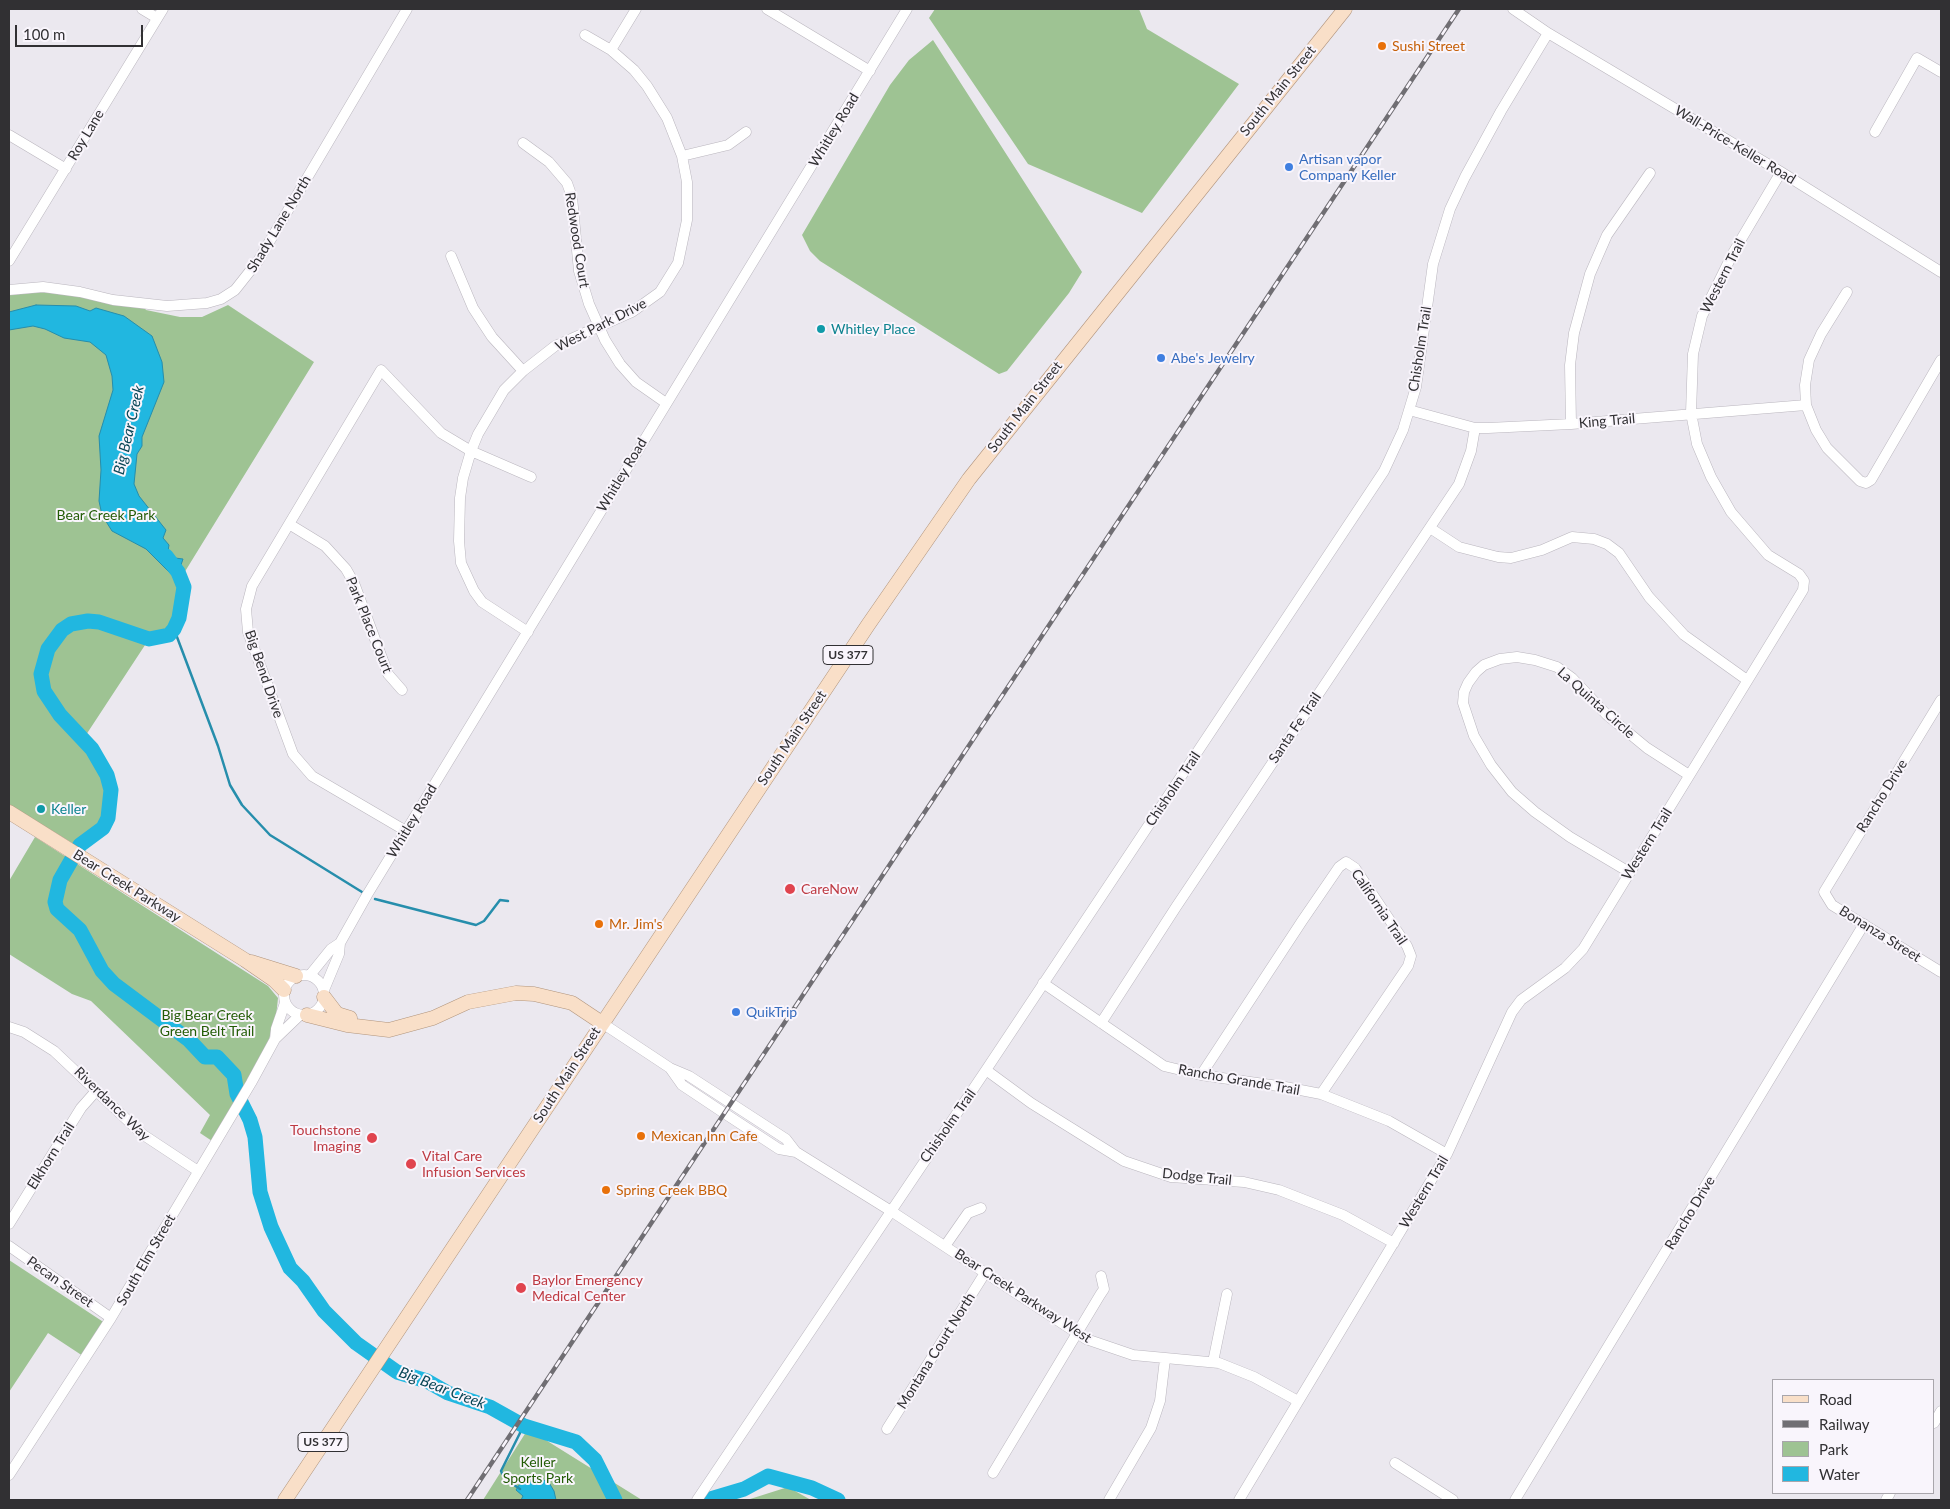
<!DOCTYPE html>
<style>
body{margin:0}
#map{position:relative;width:1950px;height:1509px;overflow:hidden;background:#ebe8ef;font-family:Lato,sans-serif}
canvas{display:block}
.frame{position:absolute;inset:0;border:10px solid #313033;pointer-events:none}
.legend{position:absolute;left:1772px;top:1379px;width:162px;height:115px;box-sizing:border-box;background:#f9f5fc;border:1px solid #a9a6ac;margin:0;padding:6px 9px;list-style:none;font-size:15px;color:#313033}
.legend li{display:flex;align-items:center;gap:10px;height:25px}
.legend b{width:25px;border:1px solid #a9a6ac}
.scale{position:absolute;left:15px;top:25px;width:128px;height:22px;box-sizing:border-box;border:2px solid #313033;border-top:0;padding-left:6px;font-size:15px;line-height:18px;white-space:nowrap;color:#313033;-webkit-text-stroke:4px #f9f5fc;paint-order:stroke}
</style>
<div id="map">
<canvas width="1950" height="1509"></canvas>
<div class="frame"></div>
<ul class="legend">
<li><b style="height:6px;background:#f9dfc8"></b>Road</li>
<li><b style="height:6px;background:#706e73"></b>Railway</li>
<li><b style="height:14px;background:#9ec393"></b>Park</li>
<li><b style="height:14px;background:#21b7e0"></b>Water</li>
</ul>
<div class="scale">100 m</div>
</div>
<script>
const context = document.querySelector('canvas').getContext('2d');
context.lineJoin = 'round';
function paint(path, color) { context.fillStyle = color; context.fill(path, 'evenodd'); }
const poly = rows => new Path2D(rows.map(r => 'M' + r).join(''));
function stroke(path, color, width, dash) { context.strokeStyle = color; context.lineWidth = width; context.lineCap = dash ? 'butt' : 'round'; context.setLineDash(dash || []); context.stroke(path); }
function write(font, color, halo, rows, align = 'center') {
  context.font = font + ' Lato,sans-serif'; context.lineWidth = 4; context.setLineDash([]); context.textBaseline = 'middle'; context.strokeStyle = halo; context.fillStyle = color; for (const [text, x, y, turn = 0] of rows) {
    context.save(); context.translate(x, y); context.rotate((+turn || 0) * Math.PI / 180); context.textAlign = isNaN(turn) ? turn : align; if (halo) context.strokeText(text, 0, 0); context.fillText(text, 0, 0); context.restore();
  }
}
paint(poly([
 [935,9,1139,9,1147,29,1239,84,1142,213,1028,164,929,18],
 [933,40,1082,272,1069,293,1007,371,999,374,820,261,810,251,802,235,890,85,909,60],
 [27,288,142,304,146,310,180,317,202,317,228,305,314,362,181,578,184,587,183,603,174,629,169,635,149,639,84,738,107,775,111,790,111,804,108,818,103,828,77,846,9,804,9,290],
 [35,837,268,986,278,998,276,1017,264,1055,212,1141,200,1133,210,1115,91,1001,72,994,9,954,9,881],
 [9,1260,111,1327,89,1360,48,1333,9,1392],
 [528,1429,642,1500,483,1500],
 [788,1487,811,1500,747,1500]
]), '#9ec393');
const water = poly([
 [36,305,76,306,90,311,96,308,124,316,152,336,162,362,164,382,142,437,142,446,137,454,134,484,139,496,166,530,163,538,169,545,168,551,175,558,183,559,181,565,184,569,172,575,146,549,112,531,102,515,99,501,101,470,99,436,113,390,112,376,106,355,90,342,64,338,45,329,33,326,9,330,9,312,36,305],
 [537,1479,548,1481,554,1491,556,1500,521,1500,523,1496,516,1490,521,1482,526,1484,537,1479]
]);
paint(water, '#21b7e0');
stroke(water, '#268eac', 1);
stroke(poly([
 [174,629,218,746,230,785,242,805,270,835,362,892],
 [375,899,476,925,484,921,500,900,508,901],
 [520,1489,505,1479,501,1471,520,1433,521,1425]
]), '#268eac', 2.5);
stroke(poly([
 [166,556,178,572,184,587,179,618,174,629,169,635,149,639,99,622,88,621,71,624,62,630,48,649,41,674,44,691,60,715,92,749,107,775,111,790,108,818,103,828,80,845,60,880,55,902,57,909,80,930,102,971,114,984,189,1040,205,1057,217,1057,234,1075,237,1094,250,1120,255,1137,260,1192,271,1227,290,1268,303,1281,324,1311,356,1343,397,1372,427,1381,448,1393,490,1407,524,1426,576,1442,595,1460,615,1500],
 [707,1500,744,1489,768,1476,812,1488,838,1500]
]), '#21b7e0', 15);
const minor = poly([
 [142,9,157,18],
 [767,9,870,71],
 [1513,9,1548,33,1781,172,1941,272],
 [611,50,636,9],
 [1875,132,1917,58,1941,72],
 [9,135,66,169],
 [523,143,549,162,567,183,572,197,579,271,589,304,605,340,620,364,636,382,666,403],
 [682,156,728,145,746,132],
 [451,256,473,308,492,337,523,371],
 [9,261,163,9],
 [9,290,43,287,80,292,113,300,167,306,207,303,221,299,235,290,258,261,407,9],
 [1847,292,1821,334,1809,360,1805,385,1806,405,1816,430,1827,448,1860,481,1866,483,1871,480,1941,360],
 [1409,410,1475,428,1488,428,1571,424,1806,405],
 [1571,424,1570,365,1574,333,1590,274,1607,235,1650,173],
 [289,524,325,546,346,569,354,583,388,674,402,690],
 [1430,528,1459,547,1498,557,1511,558,1542,550,1572,537,1594,539,1607,544,1619,553,1649,597,1684,635,1747,680],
 [528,632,482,602,474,591,461,563,459,541,460,498,463,478,471,451,478,434,504,390,523,371,555,346,632,312,660,292,678,263,687,220,687,182,682,156,667,118,647,86,634,70,611,50,585,35],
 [1941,700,1824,892,1832,905,1941,972],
 [406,831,312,776,293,754,248,632,246,609,252,586,381,370,441,433,471,451,531,477],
 [1629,872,1570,837,1535,812,1512,792,1491,765,1474,736,1463,703,1464,692,1468,683,1476,672,1484,665,1500,659,1517,657,1535,660,1557,667,1572,678,1607,715,1647,748,1689,775],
 '284 995a20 20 0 1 1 40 0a20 20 0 1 1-40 0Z',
 [310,975,331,949,340,943],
 [1043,983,1164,1066,1201,1075,1285,1087,1321,1094,1389,1121,1447,1154],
 [324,990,339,954,340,943,367,895,907,9],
 [602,1023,670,1068,689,1076,786,1139,796,1152,891,1211,1086,1339,1133,1355,1219,1363,1254,1377,1298,1401],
 [1101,1023,1176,907,1459,484,1471,451,1475,428],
 [9,1027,24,1032,54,1051,142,1134,198,1171],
 [275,1039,300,1015],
 [670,1068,682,1085,724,1113,779,1149,796,1152],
 [986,1070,1031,1103,1124,1161,1171,1177,1244,1182,1279,1190,1343,1215,1394,1243],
 [1201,1075,1302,921,1339,867,1346,862,1355,868,1407,946,1411,956,1408,966,1321,1094],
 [9,1224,81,1108,96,1091],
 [9,1246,111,1318],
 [945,1246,968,1213,981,1208],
 [1213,1362,1227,1294],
 [1934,1423,1941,1411],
 [887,1429,985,1273],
 [1395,1463,1453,1500],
 [993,1473,1100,1295,1104,1289,1101,1276],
 [9,1475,111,1318,251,1083,275,1039,276,1029,285,1003],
 [697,1500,986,1070,1384,471,1403,430,1416,387,1433,264,1450,209,1465,177,1501,111,1548,33],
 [1109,1500,1151,1428,1160,1401,1165,1359],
 [1239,1500,1447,1154,1512,1012,1521,1000,1565,968,1583,949,1803,590,1804,581,1799,574,1768,555,1731,512,1711,477,1697,444,1691,413,1693,354,1702,316,1733,253,1781,172],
 [1515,1500,1864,924],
 [1886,1500,1890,1493]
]);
const major = poly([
 [9,812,245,960,274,980,284,990],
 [251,962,296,976],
 [324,997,337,1014,350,1018],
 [307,1015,347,1025,389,1030,433,1018,468,1002,516,993,534,994,572,1003,602,1023],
 [285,1500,868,625,969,479,1345,9]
]);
stroke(minor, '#bab6be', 11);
stroke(major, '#b0947c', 15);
stroke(minor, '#fff', 10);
stroke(major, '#f9dfc8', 14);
const rail = poly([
 [467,1500,1459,9]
]);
stroke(rail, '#706e73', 4.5);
stroke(rail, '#f9f5fc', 2.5, [8]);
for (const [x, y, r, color] of [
 [1382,46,5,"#e8710a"],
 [1289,167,5,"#3f7fe0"],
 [821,329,5,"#0f9aa8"],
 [1161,358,5,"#3f7fe0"],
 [41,809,5,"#0f9aa8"],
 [790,889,6,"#e0444e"],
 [599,924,5,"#e8710a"],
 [736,1012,5,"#3f7fe0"],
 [641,1136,5,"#e8710a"],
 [372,1138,6,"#e0444e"],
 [411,1164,6,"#e0444e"],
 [606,1190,5,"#e8710a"],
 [521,1288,6,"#e0444e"]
]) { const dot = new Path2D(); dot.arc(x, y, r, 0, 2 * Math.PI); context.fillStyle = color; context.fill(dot); stroke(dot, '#f9f5fc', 2); }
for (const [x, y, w] of [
 [848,655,50],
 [323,1442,50]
]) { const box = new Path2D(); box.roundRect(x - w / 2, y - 9.5, w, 19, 4); context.fillStyle = '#f9f5fc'; context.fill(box); stroke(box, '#313033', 1); }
write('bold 12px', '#313033', null, [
 ["US 377",848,655],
 ["US 377",323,1442]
]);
write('14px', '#c56008', '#f9f5fc', [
 ["Sushi Street",1392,46],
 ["Mr. Jim's",609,924],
 ["Mexican Inn Cafe",651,1136],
 ["Spring Creek BBQ",616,1190]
], 'left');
write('14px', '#313033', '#f9f5fc', [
 ["South Main Street",1278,91,-51],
 ["Whitley Road",834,130,-59],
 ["Roy Lane",86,135,-59],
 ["Wall-Price-Keller Road",1735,145,31],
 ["Shady Lane North",279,224,-59],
 ["Redwood Court",577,240,81],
 ["Western Trail",1723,276,-63],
 ["West Park Drive",601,325,-27],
 ["Chisholm Trail",1420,349,-81],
 ["South Main Street",1025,407,-52],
 ["King Trail",1607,421,-5],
 ["Whitley Road",622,475,-59],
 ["Park Place Court",369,625,68],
 ["Big Bend Drive",264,674,71],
 ["La Quinta Circle",1596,703,42],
 ["Santa Fe Trail",1295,728,-56],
 ["South Main Street",792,738,-56],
 ["Chisholm Trail",1173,789,-56],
 ["Rancho Drive",1882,796,-58],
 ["Whitley Road",412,821,-59],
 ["Western Trail",1647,844,-58],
 ["Bear Creek Parkway",127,886,32],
 ["California Trail",1379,907,56],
 ["Bonanza Street",1880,934,32],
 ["South Main Street",567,1075,-57],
 ["Rancho Grande Trail",1239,1080,10],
 ["Riverdance Way",112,1104,44],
 ["Chisholm Trail",948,1126,-55],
 ["Elkhorn Trail",51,1156,-58],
 ["Dodge Trail",1197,1177,6],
 ["Western Trail",1424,1192,-59],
 ["Rancho Drive",1690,1213,-59],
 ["South Elm Street",146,1260,-60],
 ["Pecan Street",60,1282,35],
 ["Bear Creek Parkway West",1023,1296,33],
 ["Montana Court North",936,1351,-58]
]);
write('14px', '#366cbe', '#f9f5fc', [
 ["Artisan vapor",1299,159],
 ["Company Keller",1299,175],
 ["Abe's Jewelry",1171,358],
 ["QuikTrip",746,1012]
], 'left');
write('14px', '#0d838f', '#f9f5fc', [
 ["Whitley Place",831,329],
 ["Keller",51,809]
], 'left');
write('14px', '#235c06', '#f9f5fc', [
 ["Bear Creek Park",106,515],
 ["Big Bear Creek",207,1015],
 ["Green Belt Trail",207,1031],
 ["Keller",538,1462],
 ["Sports Park",538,1478]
]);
write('14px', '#be3a42', '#f9f5fc', [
 ["CareNow",801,889],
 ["Touchstone",361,1130,"right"],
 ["Imaging",361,1146,"right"],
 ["Vital Care",422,1156],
 ["Infusion Services",422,1172],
 ["Baylor Emergency",532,1280],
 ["Medical Center",532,1296]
], 'left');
write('italic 15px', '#094656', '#f9f5fc', [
 ["Big Bear Creek",129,430,-77],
 ["Big Bear Creek",442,1388,21]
]);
</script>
